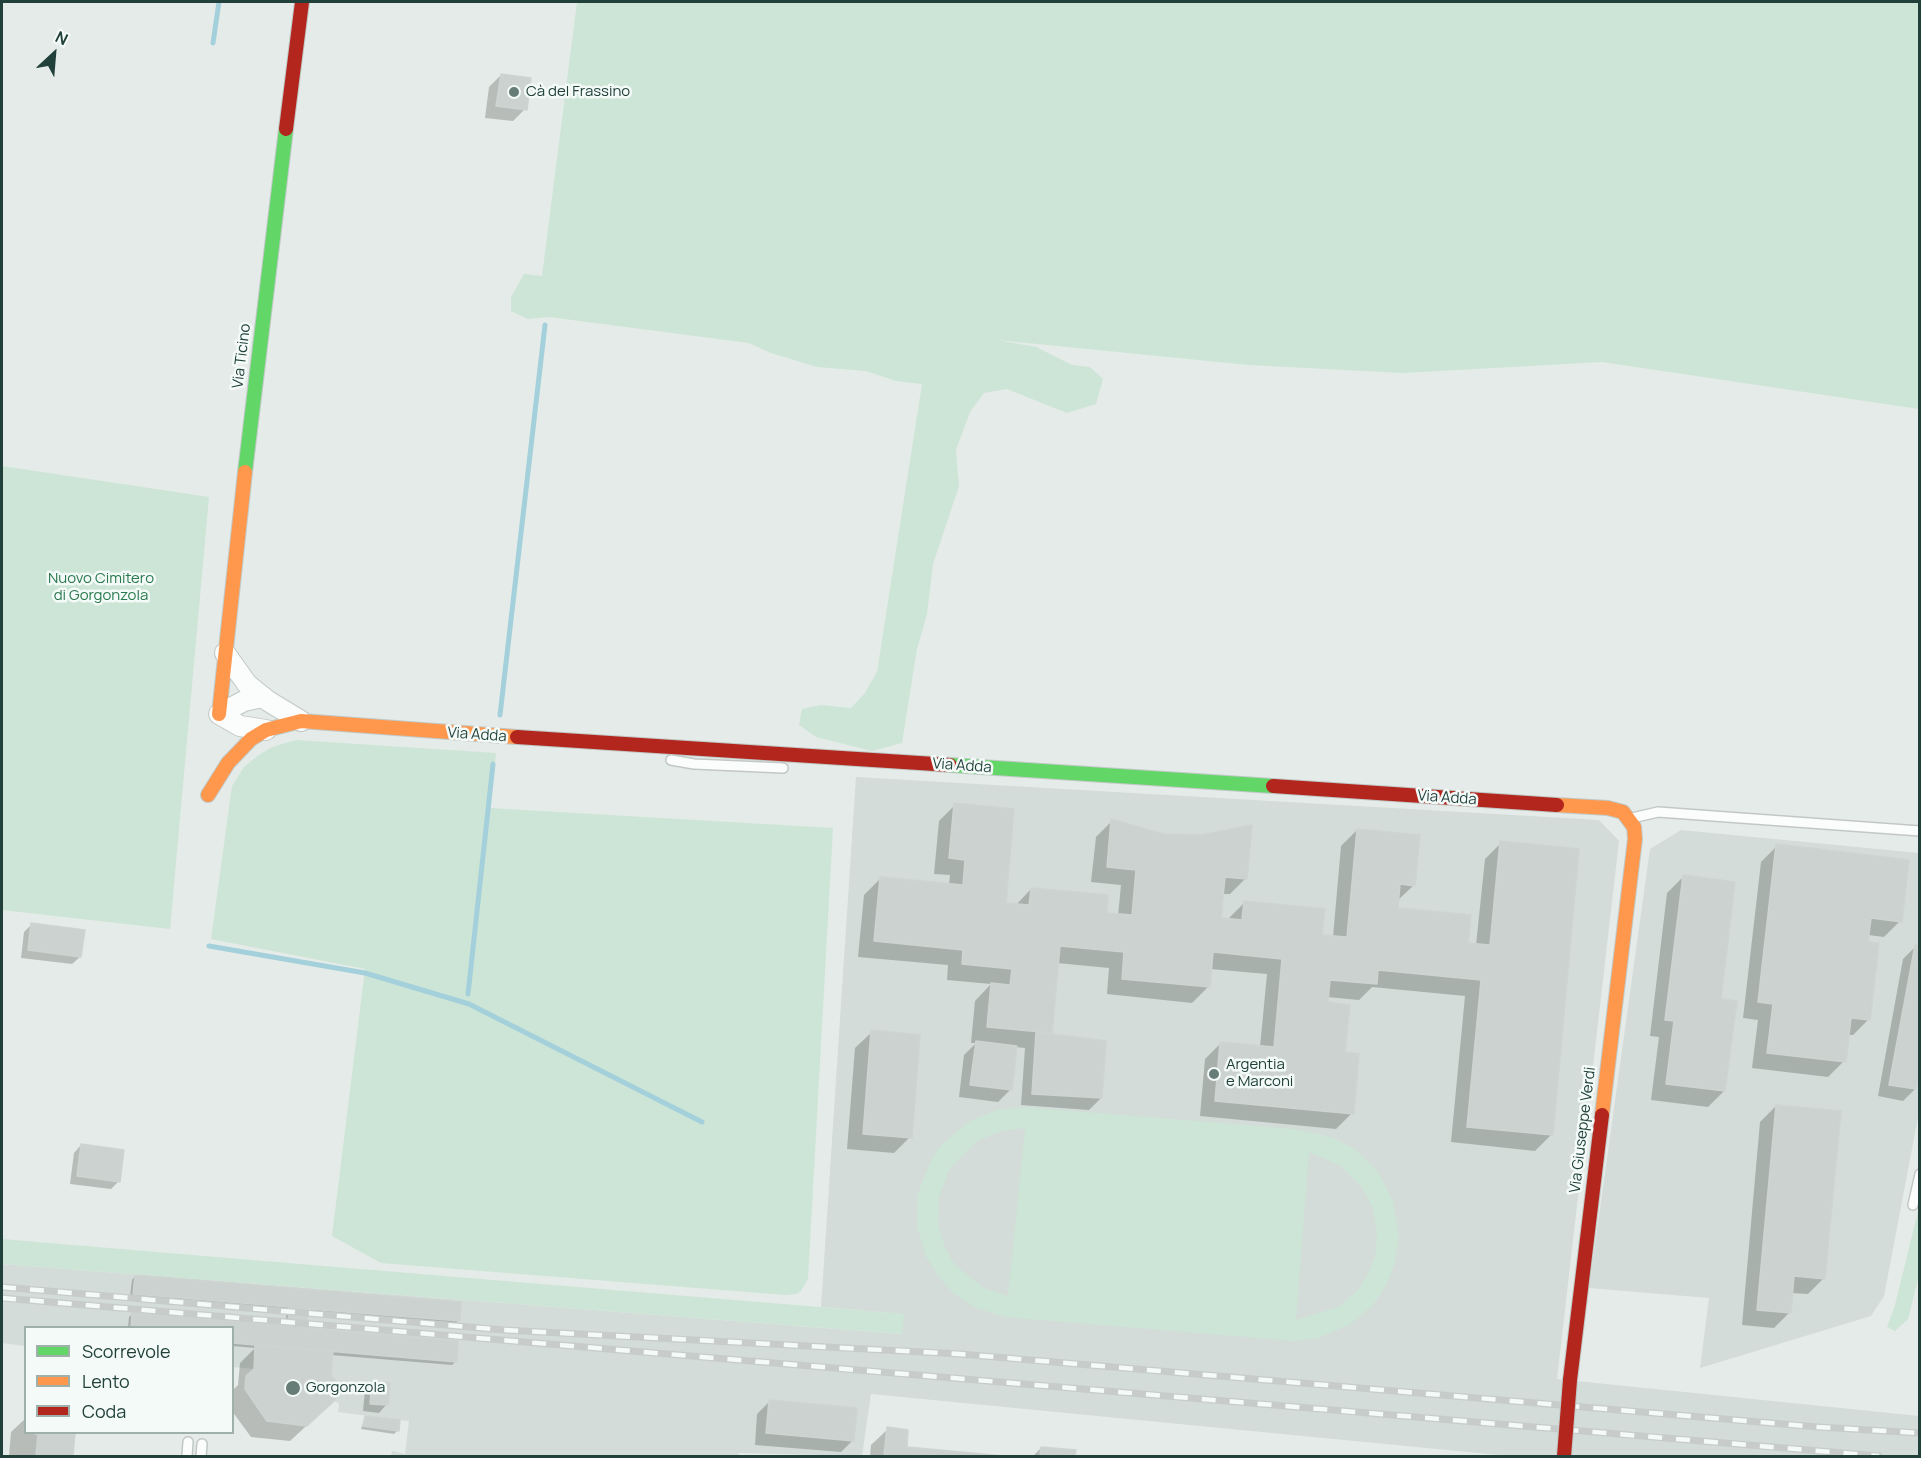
<!DOCTYPE html>
<meta charset="utf-8">
<style>
body{margin:0}
#map{position:relative;width:1921px;height:1458px;overflow:hidden;background:#e5ebe8;font-family:Manrope,sans-serif}
canvas{display:block}
.frame{position:absolute;inset:0;border:3px solid #21403a;pointer-events:none}
.legend{position:absolute;left:24px;top:1326px;width:210px;height:108px;box-sizing:border-box;background:#f3faf7;border:2px solid #9fb0ab;margin:0;padding:8px 10px;list-style:none;font-size:18px;color:#21403a}
.legend li{display:flex;align-items:center;gap:12px;height:30px}
.legend b{width:30px;border:2px solid #9fb0ab}
.north{position:absolute;left:24px;top:24px;width:60px;height:60px;-webkit-text-stroke:4px #f3faf7;paint-order:stroke;rotate:26deg;font-size:16px;font-weight:700;line-height:24px;text-align:center;color:#21403a}
.north::after{content:'';display:block;margin:auto;width:21px;height:27px;background:#21403a;clip-path:polygon(50% 0,100% 100%,50% 72%,0 100%)}
</style>
<div id="map">
<canvas width="1921" height="1458"></canvas>
<div class="frame"></div>
<ul class="legend">
<li><b style="height:8px;background:#63d668"></b>Scorrevole</li>
<li><b style="height:8px;background:#ff974d"></b>Lento</li>
<li><b style="height:8px;background:#b3261e"></b>Coda</li>
</ul>
<div class="north">N</div>
</div>
<script>
const context = document.querySelector('canvas').getContext('2d');
context.lineJoin = 'round';
function paint(path, color) { context.fillStyle = color; context.fill(path, 'evenodd'); }
const poly = rows => new Path2D(rows.map(r => 'M' + r).join(''));
function stroke(path, color, width, dash) { context.strokeStyle = color; context.lineWidth = width; context.lineCap = dash ? 'butt' : 'round'; context.setLineDash(dash || []); context.stroke(path); }
function write(font, color, halo, rows, align = 'center') {
  context.font = font + ' Manrope,sans-serif'; context.lineWidth = 5; context.setLineDash([]); context.textBaseline = 'middle'; context.strokeStyle = halo; context.fillStyle = color; for (const [text, x, y, turn = 0] of rows) {
    context.save(); context.translate(x, y); context.rotate((+turn || 0) * Math.PI / 180); context.textAlign = isNaN(turn) ? turn : align; if (halo) context.strokeText(text, 0, 0); context.fillText(text, 0, 0); context.restore();
  }
}
paint(poly([
 [856,777,1599,820,1619,841,1557,1379,1919,1416,1919,1456,1509,1456,871,1394,862,1456,739,1453,739,1456,391,1456,392,1451,405,1454,409,1421,338,1412,339,1404,335,1401,307,1426,267,1421,245,1389,246,1376,253,1369,233,1367,232,1328,26,1328,25,1346,2,1343,2,1264,901,1334,903,1314,821,1307],
 [1681,830,1919,853,1919,1112,1884,1296,1871,1316,1700,1368,1709,1298,1589,1288,1650,849]
]), '#d3dcd8');
paint(poly([
 [577,2,1919,2,1919,409,1602,362,1403,373,1249,365,997,340,1036,347,1072,365,1090,367,1103,379,1096,404,1067,413,1007,389,984,393,970,412,956,450,959,486,933,564,927,614,917,649,902,743,872,751,816,737,799,725,802,709,821,705,851,708,865,693,877,672,922,384,896,381,866,371,817,367,771,353,749,343,549,317,528,319,511,311,511,297,524,274,542,276],
 [2,466,209,497,170,929,2,910],
 [296,740,496,753,490,808,833,828,808,1279,801,1291,796,1294,785,1295,381,1263,332,1236,365,969,211,939,232,786,244,767,259,755,272,747],
 [1024,1107,1295,1129,1334,1138,1353,1148,1368,1161,1380,1175,1393,1201,1399,1236,1395,1262,1387,1284,1373,1305,1349,1325,1318,1338,1294,1341,1005,1317,974,1307,953,1293,939,1277,926,1257,917,1226,918,1193,932,1158,940,1146,968,1122,997,1110],
 [1025,1128,1008,1296,984,1288,955,1265,945,1248,938,1224,939,1197,950,1168,979,1140,1002,1131],
 [1309,1152,1341,1166,1362,1187,1373,1208,1377,1236,1375,1257,1368,1274,1357,1291,1338,1307,1296,1320],
 [1919,1207,1919,1275,1908,1319,1895,1331,1887,1327,1895,1305],
 [2,1239,300,1264,904,1314,902,1334,2,1264]
]), '#cde5d6');
paint(poly([
 [501,75,525,109,513,121,485,118,489,87],
 [955,805,1004,904,1016,905,1031,889,1105,914,1118,916,1121,885,1091,882,1096,837,1112,821,1246,878,1230,894,1222,894,1220,920,1228,919,1244,903,1321,936,1333,937,1341,846,1357,830,1414,885,1397,901,1396,909,1467,944,1476,945,1485,859,1501,843,1551,1135,1535,1151,1451,1142,1465,996,1372,987,1359,1000,1327,997,1326,1004,1344,1053,1352,1113,1336,1129,1200,1116,1205,1059,1221,1043,1260,1047,1267,974,1210,969,1208,987,1192,1003,1107,994,1109,968,1057,963,1048,1035,1101,1098,1089,1110,1021,1105,1025,1048,1015,1047,1010,1090,998,1102,959,1097,964,1055,976,1043,971,1043,975,1001,991,984,947,980,948,965,858,957,864,895,880,879,949,885,950,875,934,874,939,821],
 [1777,846,1900,921,1884,937,1868,935,1869,1019,1853,1035,1847,1035,1844,1061,1828,1077,1752,1068,1758,1020,1743,1018,1761,862],
 [1683,877,1719,1000,1724,1091,1708,1107,1651,1100,1659,1037,1650,1036,1667,893],
 [31,925,80,957,72,964,21,958,24,932],
 [1915,947,1915,1089,1903,1101,1878,1096,1903,959],
 [872,1032,910,1137,894,1153,847,1149,855,1048],
 [1776,1106,1824,1278,1808,1294,1791,1293,1790,1312,1774,1328,1742,1325,1760,1122],
 [81,1145,122,1151,118,1182,111,1189,70,1184,74,1153],
 [135,1276,458,1321,455,1324,307,1312,306,1329,455,1362,452,1365,331,1355,317,1416,290,1441,251,1437,232,1411,232,1391,238,1385,240,1363,255,1348,232,1346,232,1328,128,1328,129,1317,132,1314,285,1327,287,1310,130,1297,132,1280],
 [373,1382,386,1405,379,1413,363,1411,365,1390],
 [769,1402,853,1440,841,1452,755,1445,757,1414],
 [365,1417,398,1430,394,1434,361,1429],
 [26,1418,26,1432,74,1432,71,1456,9,1456,11,1432],
 [888,1429,905,1448,989,1456,870,1456,871,1445],
 [1041,1448,1074,1451,1073,1456,1033,1456]
]), '#0003');
stroke(poly([
 [213,43,219,2],
 [500,715,545,325],
 [209,946,365,973,469,1004,702,1122],
 [468,994,493,764]
]), '#a4d0db', 5);
const building = poly([
 [501,74,531,78,527,110,496,106,501,74],
 [954,803,1014,809,1006,903,1029,905,1031,888,1108,895,1107,913,1132,915,1136,870,1107,867,1111,819,1163,834,1202,835,1252,825,1247,879,1225,877,1221,918,1242,920,1244,901,1325,909,1322,935,1347,937,1357,829,1420,835,1415,886,1400,884,1398,908,1471,915,1468,943,1490,945,1500,841,1579,849,1553,1135,1467,1127,1481,980,1378,970,1377,984,1330,980,1328,1002,1350,1005,1345,1052,1359,1054,1354,1114,1215,1101,1220,1042,1274,1047,1282,959,1213,952,1210,987,1122,979,1124,952,1060,946,1052,1033,987,1027,991,983,1010,985,1012,969,962,964,963,950,874,941,880,877,963,885,965,860,949,858,954,803],
 [1776,844,1909,860,1902,922,1871,918,1868,942,1879,943,1870,1020,1851,1018,1846,1062,1767,1053,1773,1004,1758,1002,1776,844],
 [1683,875,1735,882,1721,999,1737,1001,1725,1091,1666,1084,1674,1021,1665,1020,1683,875],
 [31,923,85,930,81,957,28,950,31,923],
 [1915,945,1920,946,1920,1072,1916,1089,1889,1085,1915,945],
 [871,1030,920,1035,912,1138,863,1134,871,1030],
 [1036,1032,1106,1041,1102,1098,1032,1094,1036,1032],
 [976,1041,1017,1046,1012,1090,970,1085,976,1041],
 [1776,1105,1841,1111,1825,1279,1794,1276,1791,1313,1757,1310,1776,1105],
 [81,1144,124,1150,120,1182,77,1176,81,1144],
 [135,1275,461,1302,460,1321,308,1309,307,1328,458,1341,457,1362,232,1343,232,1328,131,1328,132,1312,288,1326,289,1307,133,1294,135,1275],
 [255,1345,333,1351,331,1376,337,1382,335,1400,307,1426,267,1421,245,1389,246,1376,254,1369,255,1345],
 [372,1381,390,1383,388,1405,370,1404,372,1381],
 [769,1400,857,1408,854,1441,766,1433,769,1400],
 [365,1416,400,1420,399,1431,363,1426,365,1416],
 [887,1427,908,1430,907,1447,1004,1456,884,1456,887,1427],
 [32,1432,75,1432,73,1456,36,1456,38,1435,32,1432],
 [1041,1447,1076,1450,1075,1456,1040,1456,1041,1447]
]);
paint(building, '#ccd2d0');
stroke(building, '#cdd4d1', 1.5);
const lane = poly([
 [671,760,694,764,783,768],
 [1632,818,1658,812,1920,831],
 [1913,1205,1920,1174],
 [187,1456,188,1442],
 [201,1456,202,1444]
]);
const street = poly([
 [225,653,247,684,268,701,301,721],
 [263,697,244,701,219,714,240,726,266,730]
]);
const fast = poly([
 [245,472,286,129],
 [950,765,1273,786]
]);
const slow = poly([
 [219,714,245,472],
 [208,795,228,763,251,739,266,730,301,721,517,737],
 [1557,805,1608,808,1623,812,1634,827,1635,839,1602,1115]
]);
const jam = poly([
 [286,129,302,2],
 [517,737,950,765],
 [1273,786,1557,805],
 [1570,1380,1602,1115]
]);
stroke(lane, '#c2c8c6', 12);
stroke(street, '#c2c8c6', 22);
stroke(fast, '#c0c9c6', 16);
stroke(slow, '#c0c9c6', 16);
stroke(jam, '#c0c9c6', 16);
stroke(lane, '#fbfcfc', 9);
stroke(street, '#fbfcfc', 20);
stroke(fast, '#63d668', 14);
stroke(slow, '#ff974d', 14);
stroke(jam, '#b3261e', 14);
const rail = poly([
 [2,1287,504,1330,960,1354,1818,1427,1920,1433],
 [2,1298,1879,1456]
]);
stroke(rail, '#c7ccca', 7);
stroke(rail, '#f3faf7', 4.5, [14]);
const jamBridge = poly([
 [1564,1456,1570,1380]
]);
stroke(jamBridge, '#c0c9c6', 16, []);
stroke(jamBridge, '#b3261e', 14);
for (const [x, y, r, color] of [
 [514,92,6,"#667c77"],
 [1214,1074,6,"#667c77"],
 [293,1388,8,"#667c77"]
]) { const dot = new Path2D(); dot.arc(x, y, r, 0, 2 * Math.PI); context.fillStyle = color; context.fill(dot); stroke(dot, '#f3faf7', 2); }
write('15px', '#21403a', '#f3faf7', [
 ["Cà del Frassino",526,92],
 ["Argentia",1226,1065],
 ["e Marconi",1226,1082],
 ["Gorgonzola",306,1388]
], 'left');
write('15px', '#21403a', '#f3faf7', [
 ["Via Ticino",242,356,-83],
 ["Via Adda",477,735,4],
 ["Via Adda",962,766,4],
 ["Via Adda",1447,798,4],
 ["Via Giuseppe Verdi",1583,1130,-83]
]);
write('15px', '#29794e', '#f3faf7', [
 ["Nuovo Cimitero",101,579],
 ["di Gorgonzola",101,596]
]);
</script>
